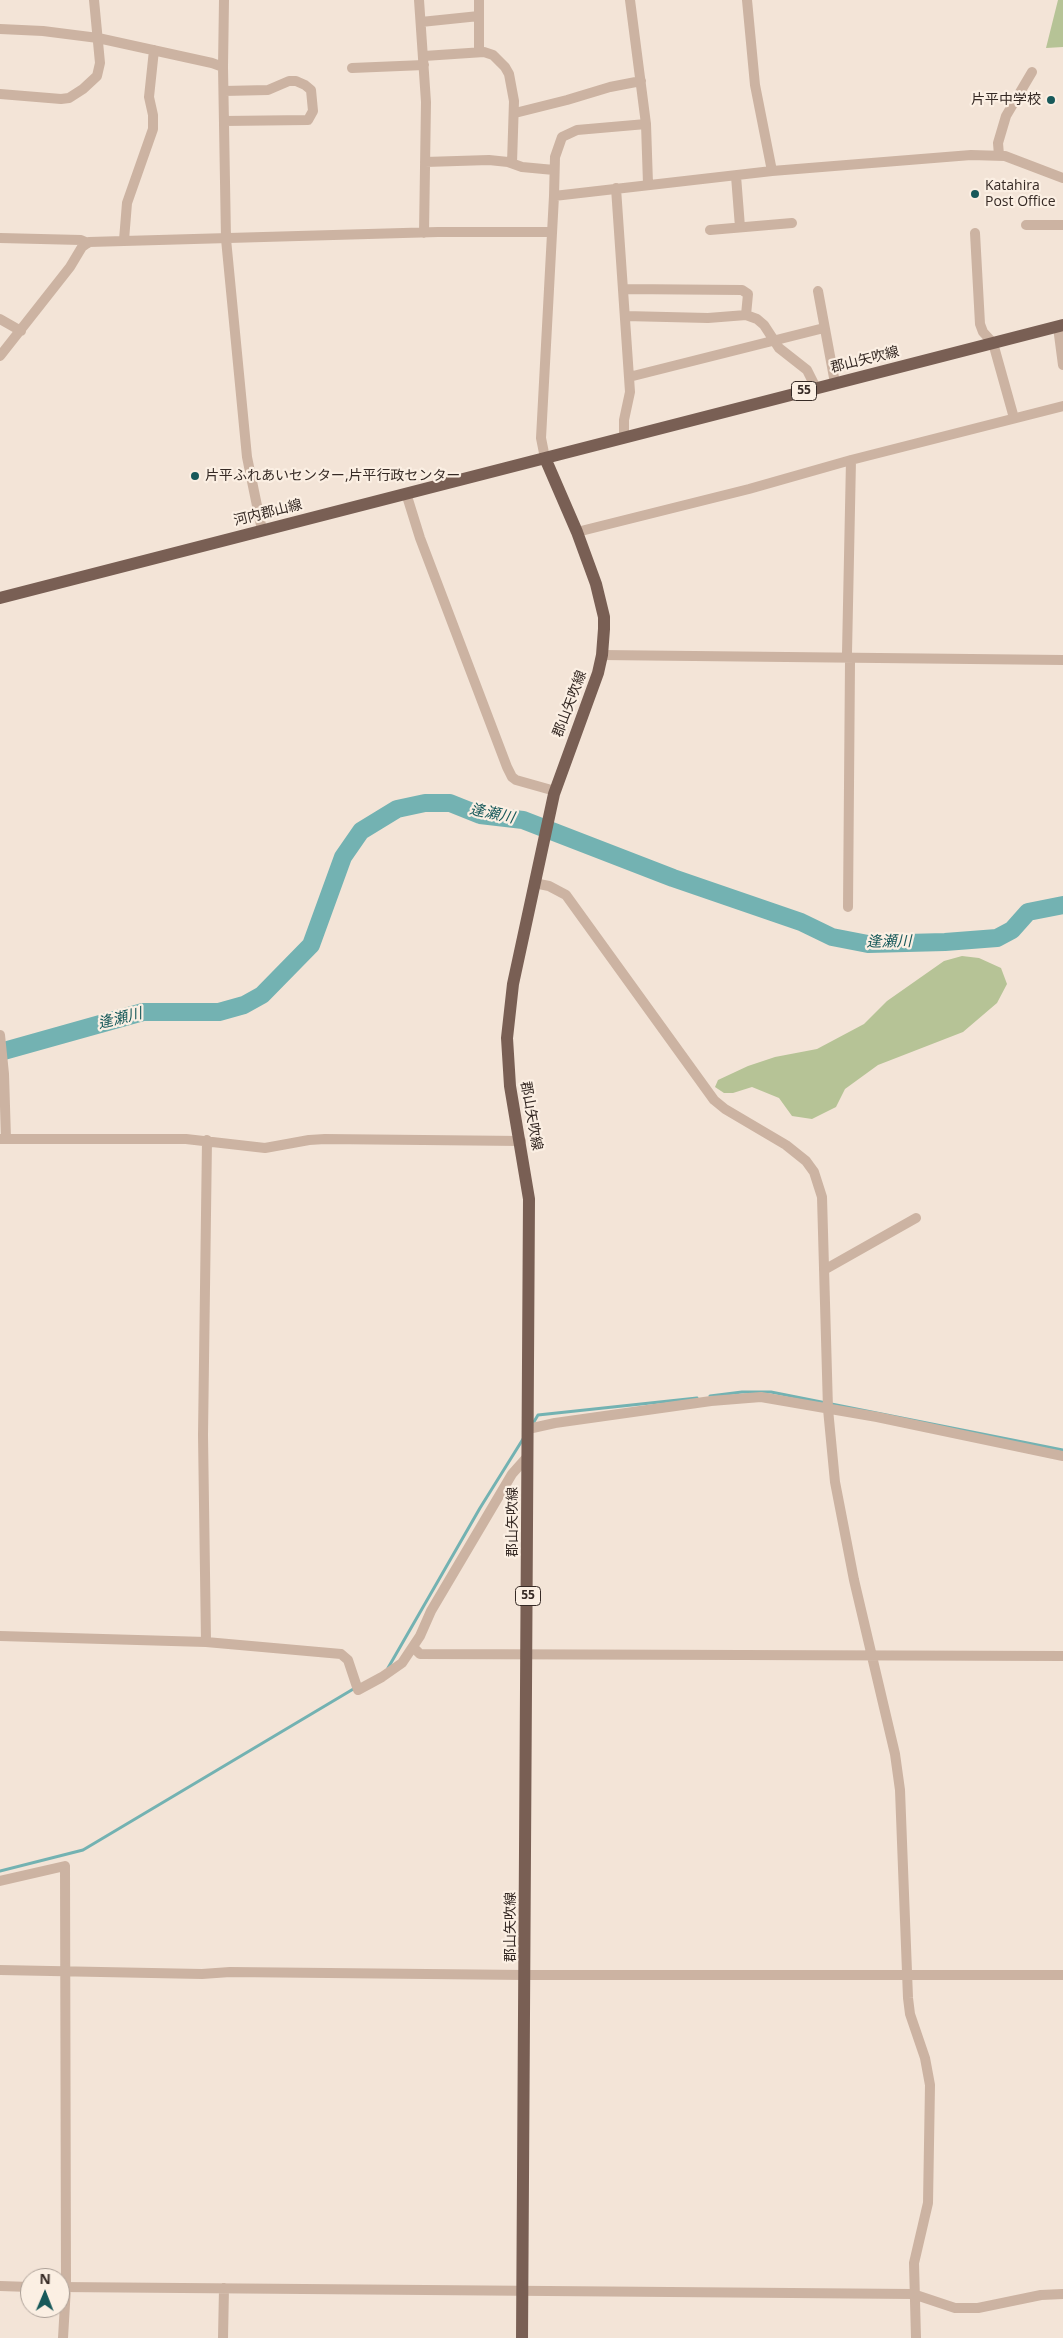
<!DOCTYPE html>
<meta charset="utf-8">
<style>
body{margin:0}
#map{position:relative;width:1063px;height:2338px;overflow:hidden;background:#f3e4d7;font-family:"Open Sans",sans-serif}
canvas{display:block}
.north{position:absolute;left:20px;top:2268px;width:50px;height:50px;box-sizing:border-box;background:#fbefe3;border:1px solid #aca097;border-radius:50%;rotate:1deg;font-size:14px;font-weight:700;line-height:20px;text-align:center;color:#362a25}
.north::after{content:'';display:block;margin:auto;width:18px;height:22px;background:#17595a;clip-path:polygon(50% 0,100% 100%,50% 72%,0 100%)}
</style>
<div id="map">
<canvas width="1063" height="2338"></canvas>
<div class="north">N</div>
</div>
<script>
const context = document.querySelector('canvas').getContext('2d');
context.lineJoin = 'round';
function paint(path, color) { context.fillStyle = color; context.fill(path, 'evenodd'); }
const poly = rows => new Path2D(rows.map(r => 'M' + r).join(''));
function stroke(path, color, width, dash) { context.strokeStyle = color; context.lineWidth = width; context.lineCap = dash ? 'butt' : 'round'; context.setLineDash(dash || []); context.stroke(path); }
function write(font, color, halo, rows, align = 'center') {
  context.font = font + ' "Open Sans","Noto Sans JP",sans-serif'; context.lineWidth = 4.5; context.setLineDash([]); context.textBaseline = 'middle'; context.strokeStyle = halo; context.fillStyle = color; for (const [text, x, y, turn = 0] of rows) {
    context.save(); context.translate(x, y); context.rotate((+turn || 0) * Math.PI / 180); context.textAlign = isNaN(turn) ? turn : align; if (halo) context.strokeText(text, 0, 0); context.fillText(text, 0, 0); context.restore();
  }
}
paint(poly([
 [1058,0,1063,0,1063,47,1046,48],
 [962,956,979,958,1001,968,1007,984,997,1003,963,1032,878,1065,845,1089,836,1107,812,1119,792,1116,779,1098,752,1087,733,1093,724,1093,715,1087,718,1080,748,1066,775,1057,817,1049,864,1024,887,1001,944,961]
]), '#b6c396');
stroke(poly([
 [710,1396,742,1392,771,1392,1063,1450],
 [532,1425,538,1415,697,1398],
 [388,1668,480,1508,523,1439],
 [0,1871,83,1850,355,1688]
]), '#73b2b2', 3);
stroke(poly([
 [0,1052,143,1012,219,1012,244,1005,262,995,311,945,343,857,361,831,397,809,425,803,450,803,480,815,523,820,673,878,801,922,832,937,868,944,945,942,997,938,1012,930,1028,912,1063,905]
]), '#73b2b2', 18);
stroke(poly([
 [224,0,223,67,226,239,247,457,262,530],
 [419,0,426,102,424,233],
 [630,0,646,124,648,184],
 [747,0,755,85,772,171],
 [421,22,479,16],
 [0,29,43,31,98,38,212,63,223,67],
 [479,52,479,0],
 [424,56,484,52,493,55,505,67,509,74,514,101,512,163],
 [352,68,424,65],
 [224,91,268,90,289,81,296,81,305,85,311,90,313,111,308,120,224,121],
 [0,94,61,99,69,98,83,89,97,76,100,63,94,0],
 [515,113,567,100,610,87,641,81],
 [999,155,998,143,1006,116,1032,72],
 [425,162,489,160,508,162,522,167,554,170],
 [736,176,740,227],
 [616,188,630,392,624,420,624,438],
 [554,196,555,157,562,137,577,130,646,124],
 [1026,225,1063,225],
 [710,230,792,223],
 [975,233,980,324,983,332,993,343,1014,418],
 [0,238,81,240,88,243],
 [124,240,127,203,153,129,153,115,149,97,154,50],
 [623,289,742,290,748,294,746,315],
 [818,291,835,383],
 [625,316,708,318,746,315,757,319,764,325,779,348,807,370,816,388],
 [0,319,21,331],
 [1058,327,1063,365],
 [0,356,70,267,82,247,89,242,438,232,551,232],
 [629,377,824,328],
 [545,458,541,438,554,196,772,171,971,155,1005,156,1063,178],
 [406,493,420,538,507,767,512,777,516,780,555,791],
 [577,532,749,489,851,460,1063,406],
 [602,655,1063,660],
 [534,883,549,886,566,895,714,1100,725,1109,786,1145,806,1161,814,1172,822,1197,828,1409,835,1482,854,1580,895,1754,900,1790,908,1998,910,2014,925,2058,930,2085,928,2203,914,2263,916,2338],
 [848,907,850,662,847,653,851,460],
 [0,1035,4,1074,6,1139],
 [0,1139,186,1139,265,1148,309,1140,325,1139,521,1141],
 [824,1270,916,1218],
 [528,1429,555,1423,711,1401,761,1397,877,1417,1063,1456],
 [0,1636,206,1642,341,1654,348,1660,358,1690,382,1677,402,1663,420,1636,431,1611,512,1474,528,1456],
 [206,1642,203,1435,207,1140],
 [413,1647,420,1654,1063,1656],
 [0,1881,65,1866,66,2287,63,2338],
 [0,1970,202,1974,230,1972,525,1975,1063,1975],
 [0,2286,30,2287],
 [60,2287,913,2294,955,2308,978,2308,1041,2295,1063,2294],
 [223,2338,224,2288]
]), '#ccb3a2', 10);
stroke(poly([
 [0,598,1063,325],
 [522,2338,529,1199,510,1086,507,1038,513,984,554,794,598,673,602,655,604,629,604,617,596,584,577,532,545,458]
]), '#795f54', 12);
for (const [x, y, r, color] of [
 [1051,100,5,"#17595a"],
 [975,194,5,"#17595a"],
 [195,476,5,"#17595a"]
]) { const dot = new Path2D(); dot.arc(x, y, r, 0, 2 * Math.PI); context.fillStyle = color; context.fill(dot); stroke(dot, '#fbefe3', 2); }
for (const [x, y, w] of [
 [804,391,25],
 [528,1596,25]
]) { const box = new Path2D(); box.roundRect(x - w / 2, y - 9.5, w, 19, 4); context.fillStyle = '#fbefe3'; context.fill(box); stroke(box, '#362a25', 1); }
write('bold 12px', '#362a25', null, [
 ["55",804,391],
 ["55",528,1596]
]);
write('14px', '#362a25', '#fbefe3', [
 ["片平中学校",1041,100,"right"],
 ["Katahira",985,186],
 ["Post Office",985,202],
 ["片平ふれあいセンター,片平行政センター",205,476]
], 'left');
write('14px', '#362a25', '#fbefe3', [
 ["郡山矢吹線",865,360,-14],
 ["河内郡山線",268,513,-14],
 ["郡山矢吹線",570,704,-69],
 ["郡山矢吹線",531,1116,80],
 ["郡山矢吹線",513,1522,-90],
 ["郡山矢吹線",511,1927,-90]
]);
write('italic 15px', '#17595a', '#fbefe3', [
 ["逢瀬川",492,814,12],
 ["逢瀬川",889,942,-1],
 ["逢瀬川",120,1019,-14]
]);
</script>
